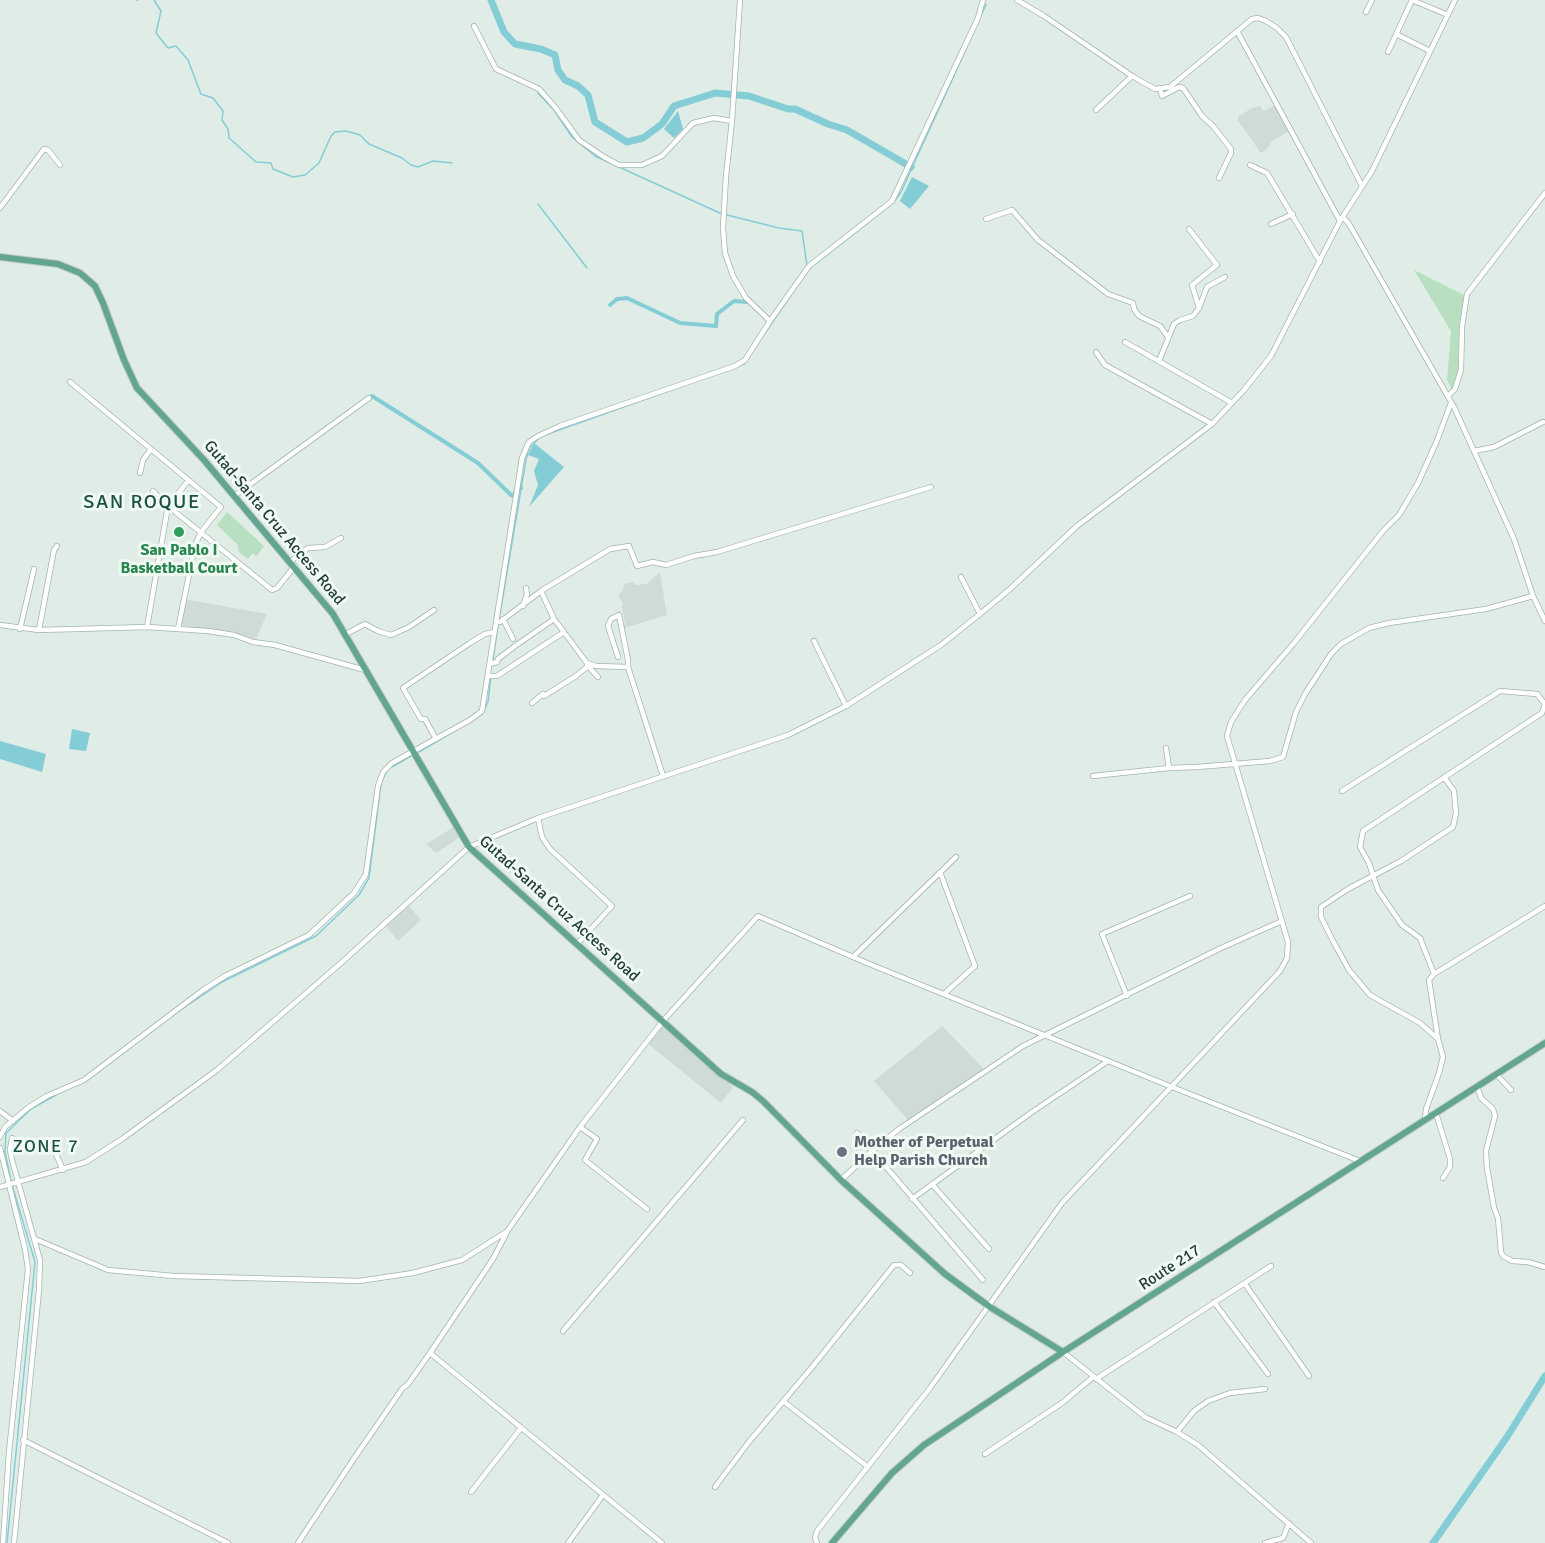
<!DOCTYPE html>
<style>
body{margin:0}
canvas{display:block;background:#e0ece6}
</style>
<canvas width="1545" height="1543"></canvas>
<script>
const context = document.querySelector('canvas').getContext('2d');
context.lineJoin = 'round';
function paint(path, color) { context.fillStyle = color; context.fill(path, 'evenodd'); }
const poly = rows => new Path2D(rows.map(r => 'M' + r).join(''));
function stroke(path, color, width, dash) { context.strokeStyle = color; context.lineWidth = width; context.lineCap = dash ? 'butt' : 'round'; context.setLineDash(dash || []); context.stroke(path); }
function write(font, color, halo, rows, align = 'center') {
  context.font = font + ' Signika,sans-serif'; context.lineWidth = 6; context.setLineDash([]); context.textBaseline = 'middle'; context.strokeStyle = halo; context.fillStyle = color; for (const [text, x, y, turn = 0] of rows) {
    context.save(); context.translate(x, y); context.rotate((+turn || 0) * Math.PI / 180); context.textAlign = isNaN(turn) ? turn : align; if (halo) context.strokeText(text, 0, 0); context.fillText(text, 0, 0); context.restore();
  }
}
paint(poly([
 [1276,105,1290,131,1272,141,1268,148,1261,153,1238,121,1238,117,1252,108,1260,106,1263,111],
 [660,572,667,615,621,629,619,623,625,624,622,606,623,604,618,595,622,591,625,584,632,582,636,585,647,584],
 [184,599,267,614,256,639,180,625],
 [454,827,460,837,436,853,426,844],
 [409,906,421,920,398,941,386,926],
 [663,1025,733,1087,721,1103,648,1044],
 [942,1026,985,1070,908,1120,874,1081]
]), '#cedcd5');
paint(poly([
 [1414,270,1464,295,1459,325,1458,370,1452,390,1447,380,1451,331],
 [227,512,264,546,256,557,253,553,248,559,239,552,238,545,217,525]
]), '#b7dfc0');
paint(poly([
 [678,111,683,129,674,138,664,129],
 [912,177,929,186,910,209,900,201],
 [534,443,564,467,529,507,538,485,534,471,539,459,528,455],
 [72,729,90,733,86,751,69,749],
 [0,741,46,754,42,772,0,759]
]), '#84cdd6');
stroke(poly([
 [136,0,138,0],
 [154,0,161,11,156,33,168,48,176,46,188,60,201,94,213,98,223,111,222,120,228,129,229,138,256,162,271,163,273,169,293,177,305,175,319,163,331,136,335,132,346,131,360,135,369,144,402,158,411,165,418,167,433,161,452,163],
 [981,15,986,5],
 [538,93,554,110,572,137,595,156,722,214],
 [538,204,587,268],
 [727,215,779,228,802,231,807,266],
 [809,269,893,203,901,192,967,47],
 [545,435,744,364,791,295],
 [500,614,526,460,529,449,538,439],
 [493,660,498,624],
 [484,710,488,702,491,677],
 [474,720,482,714],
 [419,752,451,733],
 [176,1013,222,982,316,936,359,895,369,878,381,783,388,769,413,755],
 [11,1181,5,1152,6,1133,31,1109,56,1095],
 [7,1543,35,1262,12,1185]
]), '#84cdd6', 1.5);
stroke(poly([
 [610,305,617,299,627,298,680,323,716,326,717,314,734,301,747,302],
 [372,396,478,463,511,495,514,496,517,487,521,488]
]), '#84cdd6', 4);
stroke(poly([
 [491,0,504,32,515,44,541,49,555,55,558,70,565,80,578,86,588,95,595,122,627,142,643,138,662,124,674,106,715,93,749,96,788,109,795,109,828,124,847,130,911,167],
 [1433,1543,1507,1437,1545,1376]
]), '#84cdd6', 7);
const minor = poly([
 [1017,0,1044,16,1132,76,1155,89,1170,87,1252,19,1258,18,1266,21,1277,28,1286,37,1362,186],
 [1412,0,1448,15],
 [1366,12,1372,0],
 [474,26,496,69,539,89,555,107,579,140,604,157,619,165,642,165,662,156,693,123,714,118,732,121],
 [1237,31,1340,221],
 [1396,34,1430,51],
 [1388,52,1412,0],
 [1160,89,1162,96,1179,87,1183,88,1202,116,1213,126,1231,149,1231,153,1219,178],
 [1096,110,1132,76],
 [1250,165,1267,173,1320,262],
 [0,208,44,149,48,150,60,165],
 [1343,217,1349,224,1454,407,1514,539,1533,596,1545,621],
 [986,219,1012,210,1038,240,1108,294,1133,303,1134,309,1139,316,1160,326,1168,337],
 [1271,224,1293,214],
 [1189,229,1217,265,1192,285,1199,308],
 [770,321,809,266,892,201,978,18,983,0],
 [1125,342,1232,403],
 [1096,352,1105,365,1212,424],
 [1159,361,1174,324,1180,320,1193,316,1199,308,1207,287,1225,277],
 [70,382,221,507,201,532,195,545,178,629],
 [1448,396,1455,389,1461,370,1462,327,1467,294,1545,193],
 [1474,451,1494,447,1543,422],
 [140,473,143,460,151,449],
 [153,491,168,506,272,590,277,588,295,566],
 [234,496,369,398],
 [291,561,308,548,325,547,341,538],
 [961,577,980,614],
 [523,606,527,594,526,588],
 [503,619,513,639],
 [496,622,500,622,541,591,610,549,629,546,637,566,653,562,666,565,694,556,717,552,931,487],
 [0,625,39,630,147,627,208,631,234,635,253,642,275,645,365,670],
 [147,627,168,506,188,481],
 [20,629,34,569],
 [39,630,54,550,57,546],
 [346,634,365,624,378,631,391,635,409,627,434,610],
 [566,635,587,663,596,666,628,667],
 [814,641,846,706],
 [618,657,608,626,611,619,619,615,628,660,628,667,663,776],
 [490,664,497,662,498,659,515,646,554,619],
 [588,666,598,677],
 [489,676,497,676,564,632,554,619,541,591],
 [532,703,543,694,544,696,576,676,587,667,587,663],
 [436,739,425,719,421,719,403,688,470,643,485,634,494,632],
 [1166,748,1169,768],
 [1093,776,1169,768,1197,767,1270,761,1283,757,1296,712,1305,694,1331,654,1341,644,1369,628,1389,623,1486,609,1533,596],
 [1342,791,1500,691,1537,694,1545,704],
 [538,818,542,837,550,849,612,906,577,944],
 [940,872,975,966,944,994],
 [853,957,956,857],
 [1434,974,1420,938,1402,925,1378,890,1369,863,1360,847,1363,831,1542,713,1545,704],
 [1127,996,1102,934,1190,896],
 [1438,1039,1420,1023,1370,995,1349,970,1333,941,1321,917,1321,907,1348,889,1401,861,1453,827,1456,813,1454,791,1444,777],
 [1496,1074,1511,1090],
 [1477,1086,1481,1098,1493,1109,1495,1116,1486,1151,1487,1168,1494,1208,1498,1218,1501,1252,1503,1256,1512,1261,1528,1262,1545,1267],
 [0,1111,13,1121],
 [1436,1113,1450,1159,1450,1167,1443,1178],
 [1425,1120,1426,1109,1439,1073,1443,1057,1438,1039,1429,980,1434,974,1545,906],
 [580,1127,597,1139,585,1160,647,1209],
 [857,1133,983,1280],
 [0,1137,5,1127,29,1107,47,1096,84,1080,203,990,225,976,309,935,354,893,366,874,378,786,383,772,392,763,470,720,482,711,522,458,529,442,538,436,560,426,735,366,745,360,770,321,746,298,733,276,725,253,723,228,726,176,732,121,740,0],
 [12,1138,10,1150,12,1160,40,1260,39,1290,14,1543],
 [52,1145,63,1170],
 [0,1148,25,1249,28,1269,9,1452,3,1543],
 [841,1180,872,1151,899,1129,1023,1046,1221,948,1282,921],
 [932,1184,989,1249],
 [0,1187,86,1162,122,1139,217,1070,341,963,469,847,538,818,788,735,846,706,941,645,980,614,1010,589,1077,526,1212,424,1244,390,1271,356,1340,221,1372,171,1455,0],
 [912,1199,1032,1112,1108,1061],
 [35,1239,108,1270,174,1276,359,1281,413,1273,462,1260,506,1232],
 [1245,1284,1309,1376],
 [1214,1302,1268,1374],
 [563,1331,743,1120],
 [1063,1352,1145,1417,1177,1432,1198,1445,1311,1543],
 [430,1353,662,1543],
 [1096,1379,1271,1266],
 [783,1401,868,1467],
 [1177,1432,1194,1411,1208,1401,1230,1393,1265,1389],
 [23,1440,228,1543],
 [985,1454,1062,1403,1093,1377],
 [715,1487,748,1443,813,1366,894,1265,901,1265,910,1273],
 [471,1492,521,1428],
 [298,1543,353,1460,402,1389,408,1384,430,1353,493,1259,508,1230,580,1127,663,1021,758,916,867,963,1172,1087,1360,1161],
 [568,1543,603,1495],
 [817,1543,815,1538,817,1531,930,1388,1062,1203,1280,971,1287,958,1288,942,1227,736,1231,722,1245,700,1294,643,1383,531,1399,515,1418,483,1436,443,1451,403],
 [1265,1543,1283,1538,1289,1523]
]);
const major = poly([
 [0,257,58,264,80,273,95,286,103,303,124,360,137,388,204,460,333,614,469,847,721,1074,752,1092,763,1101,841,1180,945,1274,990,1307,1063,1352],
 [832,1543,892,1473,924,1445,1063,1352,1545,1043]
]);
stroke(minor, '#a3b4ad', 6);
stroke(major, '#c1c9c6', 8);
stroke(minor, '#fff', 4.5);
stroke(major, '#62a591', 6);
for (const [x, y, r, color] of [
 [179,532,6,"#2e9e5b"],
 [842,1152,6,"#6b7280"]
]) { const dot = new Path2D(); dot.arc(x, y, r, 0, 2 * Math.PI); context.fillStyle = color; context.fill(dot); stroke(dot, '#f1f9f4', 2); }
write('16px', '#203e35', '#f1f9f4', [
 ["Gutad-Santa Cruz Access Road",274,523,50],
 ["Gutad-Santa Cruz Access Road",559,909,42],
 ["Route 217",1170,1268,-33]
]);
write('bold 16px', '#27864d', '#f1f9f4', [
 ["San Pablo I",179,551],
 ["Basketball Court",179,569]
]);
write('bold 16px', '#5b616d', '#f1f9f4', [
 ["Mother of Perpetual",854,1143],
 ["Help Parish Church",854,1161]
], 'left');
context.letterSpacing = '1.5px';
write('18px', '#1a5242', '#f1f9f4', [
 ["ZONE 7",46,1147]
]);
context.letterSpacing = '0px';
context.letterSpacing = '1.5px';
write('20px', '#1a5242', '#f1f9f4', [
 ["SAN ROQUE",142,503]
]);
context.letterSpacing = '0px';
</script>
